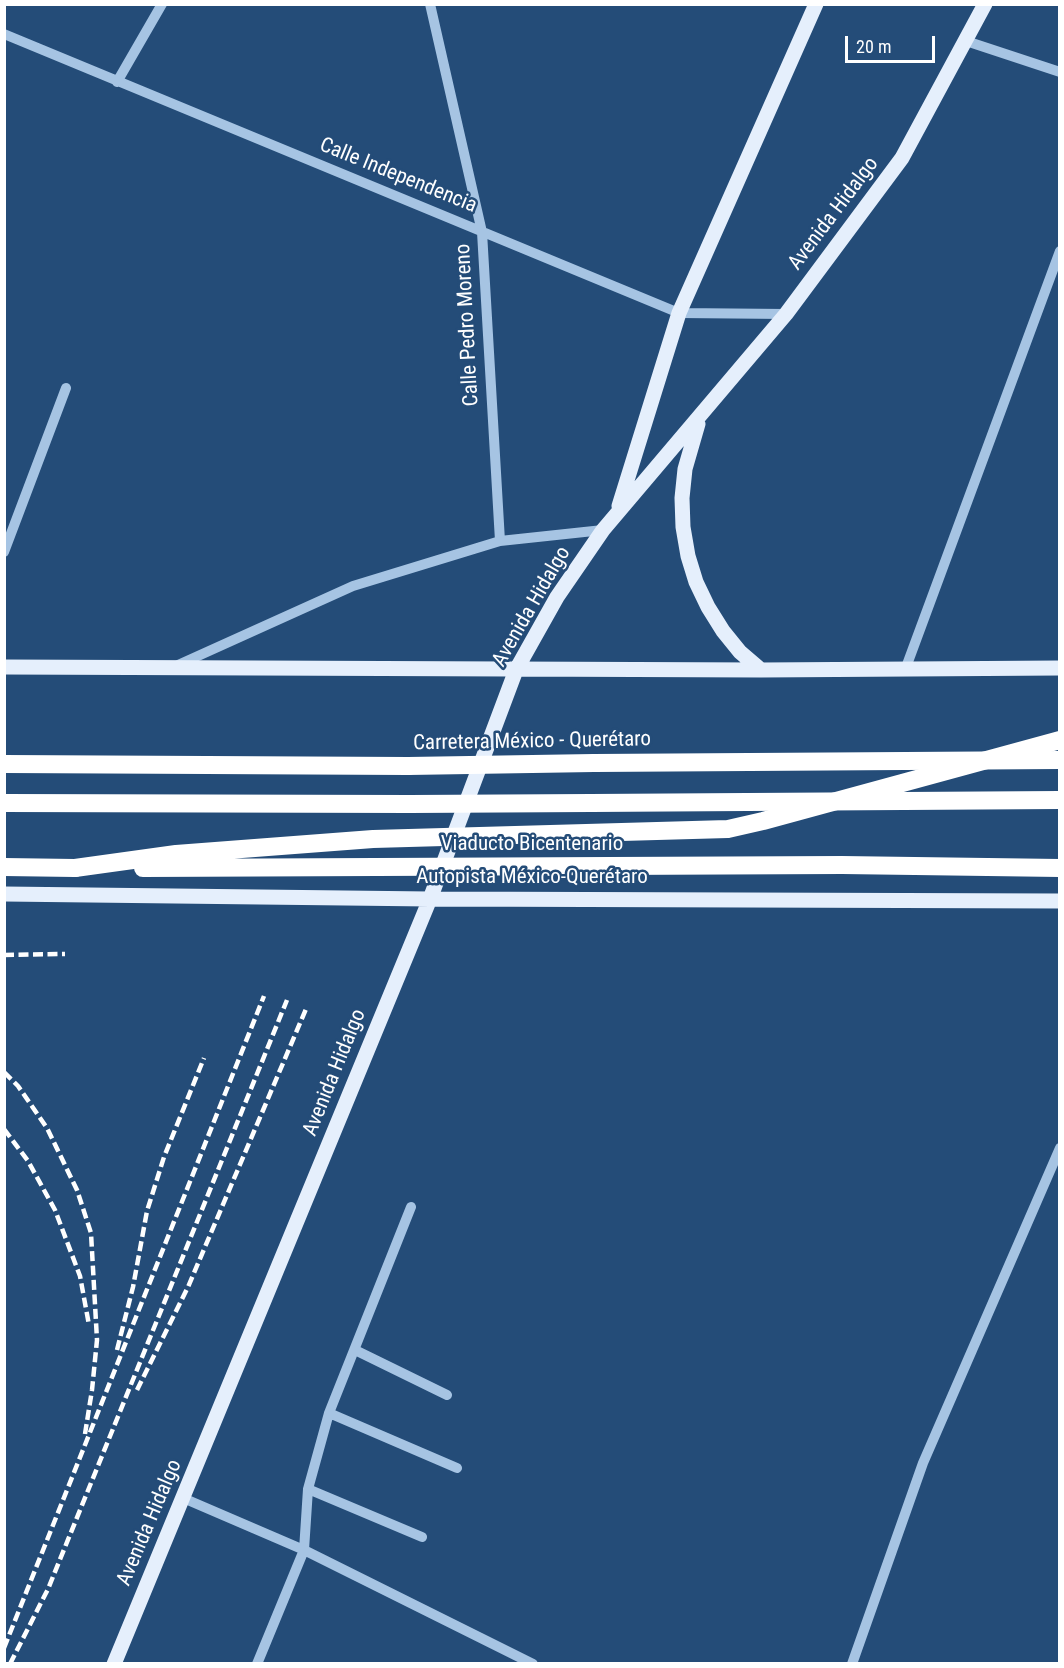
<!DOCTYPE html>
<meta charset="utf-8">
<style>
body{margin:0}
#map{position:relative;width:1064px;height:1668px;overflow:hidden;background:#244c78;font-family:"Roboto Condensed",sans-serif}
canvas{display:block}
.frame{position:absolute;inset:0;border:6px solid #fff;pointer-events:none}
.scale{position:absolute;left:845px;top:36px;width:90px;height:27px;box-sizing:border-box;border:3px solid #fff;border-top:0;padding-left:8px;font-size:18px;line-height:21px;white-space:nowrap;color:#fff;-webkit-text-stroke:4px #244c78;paint-order:stroke}
</style>
<div id="map">
<canvas width="1064" height="1668"></canvas>
<div class="frame"></div>
<div class="scale">20 m</div>
</div>
<script>
const context = document.querySelector('canvas').getContext('2d');
context.lineJoin = 'round';
const poly = rows => new Path2D(rows.map(r => 'M' + r).join(''));
function stroke(path, color, width, dash) { context.strokeStyle = color; context.lineWidth = width; context.lineCap = dash ? 'butt' : 'round'; context.setLineDash(dash || []); context.stroke(path); }
function write(font, color, halo, rows, align = 'center') {
  context.font = font + ' "Roboto Condensed",sans-serif'; context.lineWidth = 5; context.setLineDash([]); context.textBaseline = 'middle'; context.strokeStyle = halo; context.fillStyle = color; for (const [text, x, y, turn = 0] of rows) {
    context.save(); context.translate(x, y); context.rotate((+turn || 0) * Math.PI / 180); context.textAlign = isNaN(turn) ? turn : align; if (halo) context.strokeText(text, 0, 0); context.fillText(text, 0, 0); context.restore();
  }
}
stroke(poly([
 [430,4,482,232,500,541],
 [4,34,679,313,786,314],
 [966,41,1060,72],
 [117,82,162,4],
 [4,552,66,388],
 [178,665,353,586,500,541,603,530],
 [905,670,1060,251],
 [355,1350,447,1395],
 [329,1413,457,1468],
 [308,1489,422,1537],
 [183,1498,304,1550,533,1664],
 [257,1664,304,1550,308,1489,329,1413,411,1207],
 [852,1664,923,1463,1060,1148]
]), '#a6c4e3', 10);
stroke(poly([
 [698,424,685,469,682,498,683,527,688,556,696,582,708,607,723,631,740,652,761,670],
 [619,506,679,313,816,4],
 [4,667,761,670,1060,668],
 [4,894,430,899,1060,901],
 [114,1664,430,899,516,670,557,597,603,530,786,314,902,158,985,4]
]), '#e5effc', 15);
stroke(poly([
 [594,763,1060,760],
 [4,764,408,766],
 [4,803,410,804],
 [591,803,1060,800],
 [4,867,75,868]
]), '#fff', 18);
stroke(poly([
 [4,955,65,954],
 [4,1072,18,1086,47,1128,77,1190,91,1233,97,1340,92,1390,85,1434],
 [4,1129,28,1161,55,1210,80,1276,89,1325],
 [117,1350,133,1287,147,1211,164,1157,204,1058],
 [137,1390,188,1287,306,1009],
 [4,1648,264,996],
 [10,1664,48,1589,287,1000]
]), '#fff', 4.5, [10, 4.5]);
stroke(poly([
 [408,766,594,763],
 [410,804,591,803],
 [75,868,176,854,373,839,728,829,763,821,1060,740],
 [143,868,842,865,1060,868]
]), '#fff', 18);
write('21px', '#fff', '#244c78', [
 ["Calle Independencia",398,176,22],
 ["Avenida Hidalgo",834,214,-53],
 ["Calle Pedro Moreno",468,325,-93],
 ["Avenida Hidalgo",532,607,-60],
 ["Carretera México - Querétaro",532,742,-1],
 ["Viaducto Bicentenario",532,845],
 ["Autopista México-Querétaro",532,878],
 ["Avenida Hidalgo",335,1073,-68],
 ["Avenida Hidalgo",150,1523,-67]
]);
</script>
